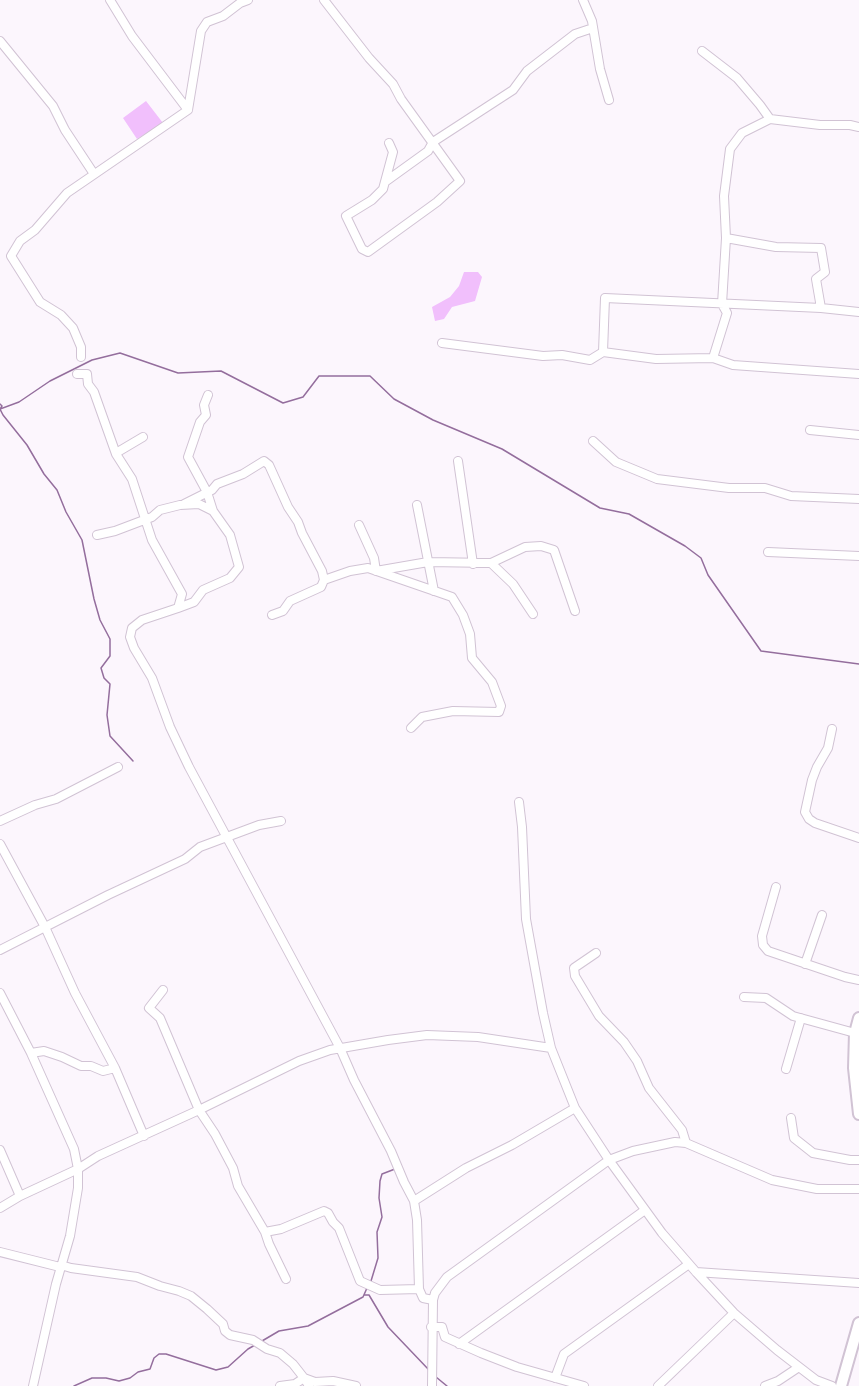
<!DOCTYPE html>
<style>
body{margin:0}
canvas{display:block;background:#fcf6fd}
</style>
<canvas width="859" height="1386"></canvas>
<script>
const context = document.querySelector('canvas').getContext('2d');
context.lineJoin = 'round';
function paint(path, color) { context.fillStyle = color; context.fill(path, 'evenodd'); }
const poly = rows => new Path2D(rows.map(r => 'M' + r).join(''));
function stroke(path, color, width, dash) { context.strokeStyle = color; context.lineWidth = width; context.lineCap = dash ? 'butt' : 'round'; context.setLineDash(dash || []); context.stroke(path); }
paint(poly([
 [146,101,163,123,137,139,123,118],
 [464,272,478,272,482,277,475,301,452,307,444,319,435,321,432,307,450,297,459,286]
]), '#f1bffc');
stroke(poly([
 [0,404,2,406,0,409,3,415,27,445,44,474,57,490,66,512,82,540,94,599,100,620,110,639,110,656,101,668,104,678,110,684,107,715,110,736,133,761],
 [0,409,19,402,50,381,92,360,120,353,178,373,221,371,283,403,303,397,319,376,370,376,394,399,433,420,502,449,600,508,629,514,685,546,701,558,708,575,761,651,859,664],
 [371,1281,378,1258,377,1232,382,1217,379,1198,380,1181,382,1174,395,1169],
 [365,1295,369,1295,388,1327,429,1370],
 [262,1341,279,1331,308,1326,363,1297,367,1288],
 [436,1377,447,1386],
 [74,1386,92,1378,106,1378,119,1381,130,1378,138,1372,150,1369,154,1358,159,1354,166,1354,216,1370,228,1367,248,1349,255,1345]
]), '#946e9d', 1.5);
const minor = poly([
 [110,0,132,36,188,110],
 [324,0,369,58,393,84,401,99,460,181,437,202,368,252,362,249,346,216,372,200,383,189,393,152,389,143],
 [583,0,592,21,600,69,609,100],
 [0,41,53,106,65,130,94,174],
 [702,51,737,78,760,105,770,119],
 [385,182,428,151,433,142,513,90,527,71,575,34,593,28],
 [726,238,776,247,821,248,825,272,816,279,821,308],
 [859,312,821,308,605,298,603,352,656,359,713,358,733,365,859,374],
 [442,343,543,356,562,355,590,360,603,352],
 [81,357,81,347,73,328,61,315,40,302,11,256,20,241,35,230,67,193,188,110,201,31,207,22,223,16,240,3,248,0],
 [713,358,727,313,722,304,726,238,724,196,730,149,742,133,770,119,820,125,850,125,859,127],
 [77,374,87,374,88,384,94,392,116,454,132,479,152,540,182,594,178,608,142,620,132,628,130,637,134,648,152,678,170,727,189,767,340,1048,354,1080,391,1151,404,1182,414,1201,417,1220,419,1289,423,1298,433,1300],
 [208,395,204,405,206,415,200,422,188,457,207,492,213,511],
 [810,430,859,435],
 [593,441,616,462,657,479,729,488,765,488,791,496,859,499],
 [116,453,143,437],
 [458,461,473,564],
 [184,504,212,490,217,484,243,474,264,461,269,465,288,507,298,522,302,533,322,571,324,580],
 [417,505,434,591],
 [359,525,374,558,376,571,428,562,491,563,513,584,533,614],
 [97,535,115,531,152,517,160,510,180,505,199,504,213,511,230,535,239,567,230,578,203,590,194,602,178,608],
 [768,552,859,556],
 [491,563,525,547,541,546,554,550,575,611],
 [272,615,283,611,290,601,321,587,324,580,350,571,368,568,452,597,463,615,470,634,472,658,492,682,501,706,499,712,453,711,422,717,411,728],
 [832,729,828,748,817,767,812,780,805,812,809,819,815,823,859,838],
 [519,802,522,827,526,919,543,1013,551,1048,575,1108,609,1160,662,1233,696,1272,734,1313,777,1350,816,1380,832,1386],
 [0,821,35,805,56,799,118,767],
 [0,844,45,927,75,993,115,1068,144,1136],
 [776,887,762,936,763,945,768,951,845,977,859,980],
 [0,950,108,895,185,859,200,847,259,825,281,821],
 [596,953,574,968,575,976,599,1016,624,1042,637,1061,649,1088,682,1130,686,1143],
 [805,964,822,915],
 [163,990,149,1008,160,1018,199,1110,215,1134,233,1168,238,1186,265,1232,281,1229,324,1211,328,1213,333,1222,339,1228,360,1281,380,1290,419,1289],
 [0,993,31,1053,74,1149,78,1169,78,1188,70,1236,56,1284,33,1386],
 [744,997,766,998,793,1016,855,1033],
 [31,1053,44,1051,62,1057,81,1066,91,1066,103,1071,115,1068],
 [786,1069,801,1018],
 [791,1118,794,1138,813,1153,850,1160,859,1160],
 [0,1150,20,1196],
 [414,1201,466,1168,512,1145,575,1108],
 [0,1208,20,1196,78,1169,98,1156,199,1110,299,1061,330,1050,388,1040,427,1035,478,1037,551,1048],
 [265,1232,269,1244,286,1279],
 [0,1252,60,1267],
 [61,1265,71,1268,137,1277,160,1286,179,1291,191,1296,207,1309,223,1324,225,1331,230,1335,253,1340,267,1349,280,1353,293,1364,304,1378,315,1382,333,1381,356,1386],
 [696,1272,859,1283],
 [431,1327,442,1327,445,1337,481,1353,517,1367,584,1386],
 [459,1344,645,1210],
 [555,1378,564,1354,689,1264],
 [280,1386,295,1384,304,1378,309,1386],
 [432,1386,433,1300,435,1293,447,1277,609,1160,633,1151,675,1142,686,1143,772,1180,817,1189,859,1189],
 [658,1386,734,1313],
 [765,1386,778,1381,799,1367]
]);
const highway = poly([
 [859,1018,855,1033,854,1068,859,1114],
 [841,1386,859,1323]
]);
stroke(minor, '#d1c3d4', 10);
stroke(highway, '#d1c3d4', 14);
stroke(minor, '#fff', 8);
stroke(highway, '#fff', 10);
</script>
